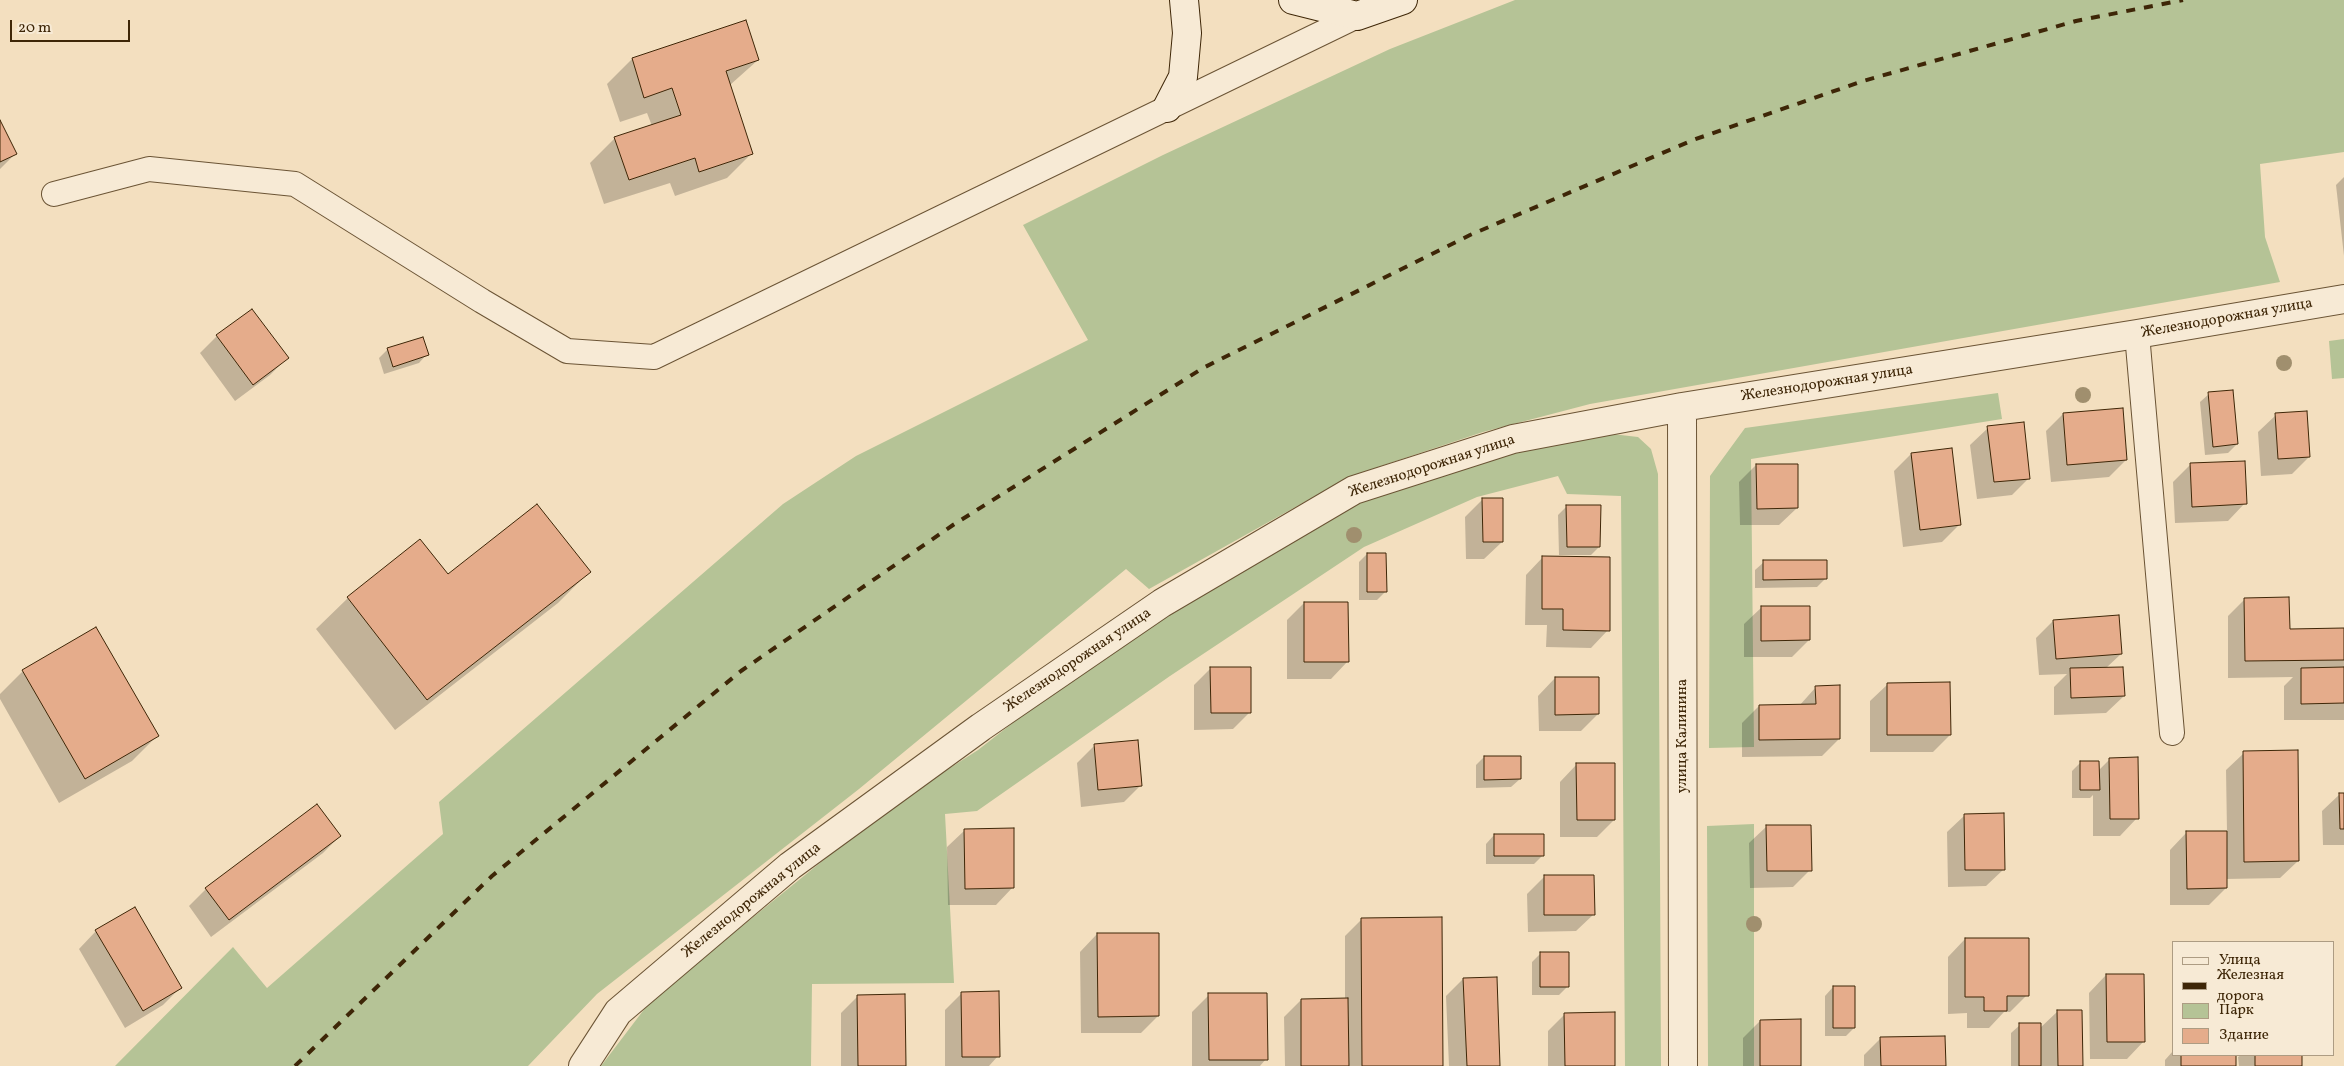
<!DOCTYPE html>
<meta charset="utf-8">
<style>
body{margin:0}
#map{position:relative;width:2344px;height:1066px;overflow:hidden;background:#f3dfbf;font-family:Vollkorn,serif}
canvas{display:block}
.legend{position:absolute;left:2172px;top:941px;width:162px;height:115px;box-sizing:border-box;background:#f7ead5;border:1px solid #ad9c83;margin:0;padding:6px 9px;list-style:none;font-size:15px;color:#3e2607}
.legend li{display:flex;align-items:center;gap:10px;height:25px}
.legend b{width:25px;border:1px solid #ad9c83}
.scale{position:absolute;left:10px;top:20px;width:120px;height:22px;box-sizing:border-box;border:2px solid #3e2607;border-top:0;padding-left:6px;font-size:15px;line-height:18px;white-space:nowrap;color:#3e2607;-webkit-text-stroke:4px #f7ead5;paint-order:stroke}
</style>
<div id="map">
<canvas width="2344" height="1066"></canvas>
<ul class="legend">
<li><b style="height:6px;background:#f7ead5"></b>Улица</li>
<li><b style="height:6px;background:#3e2607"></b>Железная дорога</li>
<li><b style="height:14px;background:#b5c396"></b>Парк</li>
<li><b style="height:14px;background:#e5ac8b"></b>Здание</li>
</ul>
<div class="scale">20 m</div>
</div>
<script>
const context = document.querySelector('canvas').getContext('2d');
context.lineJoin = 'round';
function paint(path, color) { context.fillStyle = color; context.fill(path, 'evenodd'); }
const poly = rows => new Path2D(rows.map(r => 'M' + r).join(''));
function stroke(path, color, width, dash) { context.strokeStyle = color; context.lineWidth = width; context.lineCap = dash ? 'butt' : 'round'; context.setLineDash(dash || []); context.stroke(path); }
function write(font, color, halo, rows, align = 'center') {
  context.font = font + ' Vollkorn,serif'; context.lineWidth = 4; context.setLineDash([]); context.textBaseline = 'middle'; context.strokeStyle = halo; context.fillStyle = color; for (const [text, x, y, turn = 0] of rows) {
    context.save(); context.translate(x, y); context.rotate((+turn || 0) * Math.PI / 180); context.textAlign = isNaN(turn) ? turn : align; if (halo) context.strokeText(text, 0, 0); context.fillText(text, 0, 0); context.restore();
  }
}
paint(poly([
 [1515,0,2344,0,2344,152,2260,164,2265,237,2280,282,1590,404,1483,432,1378,467,1324,491,1149,589,1126,569,859,789,597,994,528,1066,115,1066,233,947,267,988,443,834,439,802,783,504,856,456,1088,340,1023,225,1163,155,1390,49],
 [2344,339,2344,378,2332,379,2329,341],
 [1998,393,2002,419,1751,459,1754,747,1709,748,1710,476,1745,428],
 [1612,434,1638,437,1651,449,1658,474,1661,1066,1625,1066,1621,496,1567,494,1558,476,1477,497,1364,547,1170,676,977,811,945,814,954,983,812,984,811,1066,601,1066,652,999,889,807,978,750,1042,700,1159,621,1275,549,1348,506,1509,450],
 [1754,824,1754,1066,1708,1066,1707,826]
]), '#b5c396');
paint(poly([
 [745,22,758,60,730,85,752,153,727,178,675,196,670,183,604,204,590,163,615,138,652,126,647,113,620,122,607,84,632,59],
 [0,122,15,154,0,169],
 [2344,177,2344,256,2336,185],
 [217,336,287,358,270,375,235,401,200,353],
 [388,349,427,354,419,363,384,374,379,358],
 [2209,394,2237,444,2228,453,2205,455,2200,402],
 [2063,414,2126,460,2109,477,2051,482,2046,431],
 [2276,415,2309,457,2292,474,2261,476,2258,432],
 [1988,428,2029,478,2012,495,1977,499,1970,445],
 [1911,454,1959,525,1942,542,1903,547,1894,471],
 [1756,465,1797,508,1779,525,1740,525,1739,482],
 [2190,465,2245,503,2228,521,2175,523,2173,482],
 [1482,500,1502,542,1484,559,1466,559,1465,517],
 [1567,506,1599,547,1591,555,1559,555,1558,515],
 [420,541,448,576,589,572,558,603,395,730,316,629,348,598],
 [1367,554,1386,591,1377,600,1359,600,1359,562],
 [1543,557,1608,630,1591,648,1546,647,1547,625,1525,625,1526,575],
 [1764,562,1825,579,1817,587,1755,588,1755,570],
 [2245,599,2289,630,2344,629,2344,720,2284,720,2284,686,2293,677,2228,678,2228,616],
 [1304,603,1348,661,1331,679,1287,679,1287,620],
 [1762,607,1809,640,1792,657,1744,657,1744,624],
 [2053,621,2121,654,2106,668,2124,696,2106,713,2054,715,2054,687,2067,674,2039,675,2036,638],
 [1211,668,1250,712,1233,729,1194,730,1194,685],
 [23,671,157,736,132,761,59,803,0,699,0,694],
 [1555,678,1598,714,1581,731,1539,731,1538,696],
 [1888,684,1950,735,1933,752,1870,752,1870,701],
 [1816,687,1839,739,1822,756,1742,757,1742,723,1759,706,1799,706],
 [1094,746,1141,785,1124,802,1081,807,1077,763],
 [2244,753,2298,861,2280,878,2226,879,2226,888,2209,905,2170,905,2170,850,2187,832,2227,832,2226,770],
 [1484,757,1520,779,1511,787,1476,788,1476,765],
 [2110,759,2137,818,2120,836,2093,836,2093,795,2090,798,2072,798,2072,771,2081,762,2098,771],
 [1577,764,1614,820,1597,837,1560,837,1560,782],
 [2340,794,2344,794,2344,845,2323,845,2322,811],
 [1965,815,2004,869,1986,886,1948,887,1947,832],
 [1767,826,1810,870,1793,887,1750,888,1749,843],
 [965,830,1013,887,996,905,948,905,947,847],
 [1494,835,1543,855,1534,864,1486,864,1486,844],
 [340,836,323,853,211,937,189,906,206,889],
 [1545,876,1594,914,1576,931,1528,932,1527,894],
 [1362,919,1442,1066,1285,1066,1284,1017,1301,1000,1345,1000,1345,936],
 [96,931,180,988,163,1005,125,1028,79,949],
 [1097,934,1158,1016,1141,1033,1081,1033,1080,952],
 [1965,939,2027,995,2010,1012,2004,1012,1989,1028,1967,1028,1967,1013,1948,1014,1948,957],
 [1541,953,1568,986,1559,995,1532,995,1532,962],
 [2106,975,2144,1041,2127,1059,2090,1059,2089,993],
 [1463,979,1499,1066,1449,1066,1446,996],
 [1833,987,1854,1028,1846,1036,1825,1036,1825,996],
 [962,993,998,1056,989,1066,945,1066,945,1010],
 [1209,995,1266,1059,1260,1066,1192,1066,1192,1012],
 [858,996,905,1066,841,1066,841,1013],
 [2058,1011,2081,1066,2011,1066,2011,1033,2020,1025,2039,1029],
 [1565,1014,1614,1066,1548,1066,1548,1031],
 [1760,1021,1800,1066,1743,1066,1743,1038],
 [1881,1038,1945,1066,1864,1066,1864,1055],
 [2173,1051,2173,1055,2235,1055,2235,1066,2165,1066,2165,1060],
 [2241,1055,2301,1055,2301,1066,2239,1066,2238,1057]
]), '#0003');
const building = poly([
 [746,20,759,60,726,71,753,154,699,172,695,158,629,180,614,137,681,115,672,88,644,98,632,58,746,20],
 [0,120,17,154,0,162,0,120],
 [252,309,289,358,253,385,216,335,252,309],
 [423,337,429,355,393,367,387,348,423,337],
 [2233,390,2238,444,2213,447,2208,392,2233,390],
 [2123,408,2127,460,2067,465,2063,413,2123,408],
 [2307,411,2310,457,2278,459,2275,413,2307,411],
 [2024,422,2030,479,1994,482,1987,426,2024,422],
 [1952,448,1961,525,1920,530,1911,453,1952,448],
 [2245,461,2247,504,2192,507,2190,463,2245,461],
 [1756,464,1798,464,1798,508,1757,509,1756,464],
 [1482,498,1503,498,1503,542,1483,542,1482,498],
 [537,504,591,572,427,700,347,597,420,539,448,574,537,504],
 [1566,505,1601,505,1600,547,1567,547,1566,505],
 [1367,553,1386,553,1387,592,1367,592,1367,553],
 [1542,556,1610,557,1610,631,1563,630,1563,609,1542,609,1542,556],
 [1763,560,1827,560,1827,579,1763,580,1763,560],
 [2289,597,2290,629,2344,628,2344,660,2245,661,2244,598,2289,597],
 [1304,602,1348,602,1349,662,1304,662,1304,602],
 [1761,606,1810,606,1810,640,1761,641,1761,606],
 [2119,615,2122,654,2056,659,2053,620,2119,615],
 [96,627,159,736,85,779,22,670,96,627],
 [1210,667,1251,667,1251,713,1211,713,1210,667],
 [2123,667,2125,696,2071,698,2070,668,2123,667],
 [2344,667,2344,703,2301,704,2301,668,2344,667],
 [1555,677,1599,677,1599,714,1555,715,1555,677],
 [1950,682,1951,735,1887,735,1887,683,1950,682],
 [1840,685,1840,739,1759,740,1759,705,1816,704,1815,686,1840,685],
 [1138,740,1142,786,1098,790,1094,744,1138,740],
 [2298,750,2299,861,2244,862,2243,751,2298,750],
 [1484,756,1521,756,1521,779,1484,780,1484,756],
 [2138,757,2139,819,2110,819,2109,758,2138,757],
 [2080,761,2099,761,2100,790,2080,790,2080,761],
 [1576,763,1615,763,1615,820,1577,820,1576,763],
 [2339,793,2344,793,2344,829,2340,829,2339,793],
 [317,804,341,836,229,920,205,888,317,804],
 [2004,813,2005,870,1965,870,1964,814,2004,813],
 [1766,825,1811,825,1812,871,1767,871,1766,825],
 [1014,828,1014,888,965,889,964,829,1014,828],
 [2186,831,2227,831,2227,888,2187,889,2186,831],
 [1494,834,1544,834,1544,856,1494,856,1494,834],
 [1544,875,1594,875,1595,915,1544,915,1544,875],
 [135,907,182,988,143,1011,95,930,135,907],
 [1442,917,1443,1066,1362,1066,1361,918,1442,917],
 [1097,933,1159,933,1159,1016,1098,1017,1097,933],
 [1965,938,2029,938,2029,996,2007,996,2007,1011,1984,1011,1984,997,1965,997,1965,938],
 [1540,952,1569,952,1569,987,1540,987,1540,952],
 [2106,974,2144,974,2145,1042,2107,1042,2106,974],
 [1497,977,1500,1066,1467,1066,1463,978,1497,977],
 [1833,986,1855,986,1855,1028,1833,1028,1833,986],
 [999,991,1000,1057,962,1057,961,992,999,991],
 [1208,993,1267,993,1268,1060,1209,1060,1208,993],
 [905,994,906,1066,858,1066,857,995,905,994],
 [1348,998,1349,1066,1301,1066,1301,999,1348,998],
 [2057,1010,2082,1010,2083,1066,2058,1066,2057,1010],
 [1615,1012,1615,1066,1565,1066,1564,1013,1615,1012],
 [1801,1019,1801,1066,1760,1066,1760,1020,1801,1019],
 [2019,1023,2041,1023,2041,1066,2019,1066,2019,1023],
 [1945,1036,1946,1066,1881,1066,1880,1037,1945,1036],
 [2181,1055,2236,1055,2236,1066,2181,1066,2181,1055],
 [2255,1055,2302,1055,2302,1066,2255,1066,2255,1055]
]);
paint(building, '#e5ac8b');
stroke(building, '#3e2607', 1);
const lane = poly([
 [54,194,149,169,295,184,482,301,567,351,654,357,1357,16],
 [2137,334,2172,733]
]);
const street = poly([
 [1682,407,1683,1066],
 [583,1066,618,1012,790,866,981,727,1162,603,1354,490,1513,439,1682,407,2137,334,2344,299]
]);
const secondary = poly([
 [1293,0,1357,16,1403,0],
 [1167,108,1183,77,1187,33,1184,0]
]);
stroke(lane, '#6b5435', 26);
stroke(street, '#6b5435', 30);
stroke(secondary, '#3e2607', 30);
stroke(lane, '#f7ead5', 24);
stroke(street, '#f7ead5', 28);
stroke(secondary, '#f7ead5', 28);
stroke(poly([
 [295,1066,492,876,741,671,953,525,1203,368,1470,235,1693,140,1863,81,2076,21,2183,0]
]), '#3e2607', 4, [9, 9]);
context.fillStyle = '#a08f6e';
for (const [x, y] of [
 [2284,363],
 [2083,395],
 [1354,535],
 [1754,924]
]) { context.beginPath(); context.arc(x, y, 8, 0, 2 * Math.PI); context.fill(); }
write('15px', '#3e2607', '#f7ead5', [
 ["Железнодорожная улица",2227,319,-10],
 ["Железнодорожная улица",1827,384,-9],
 ["Железнодорожная улица",1432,467,-18],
 ["Железнодорожная улица",1078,661,-34],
 ["улица Калинина",1683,736,-90],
 ["Железнодорожная улица",752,901,-39]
]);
</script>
